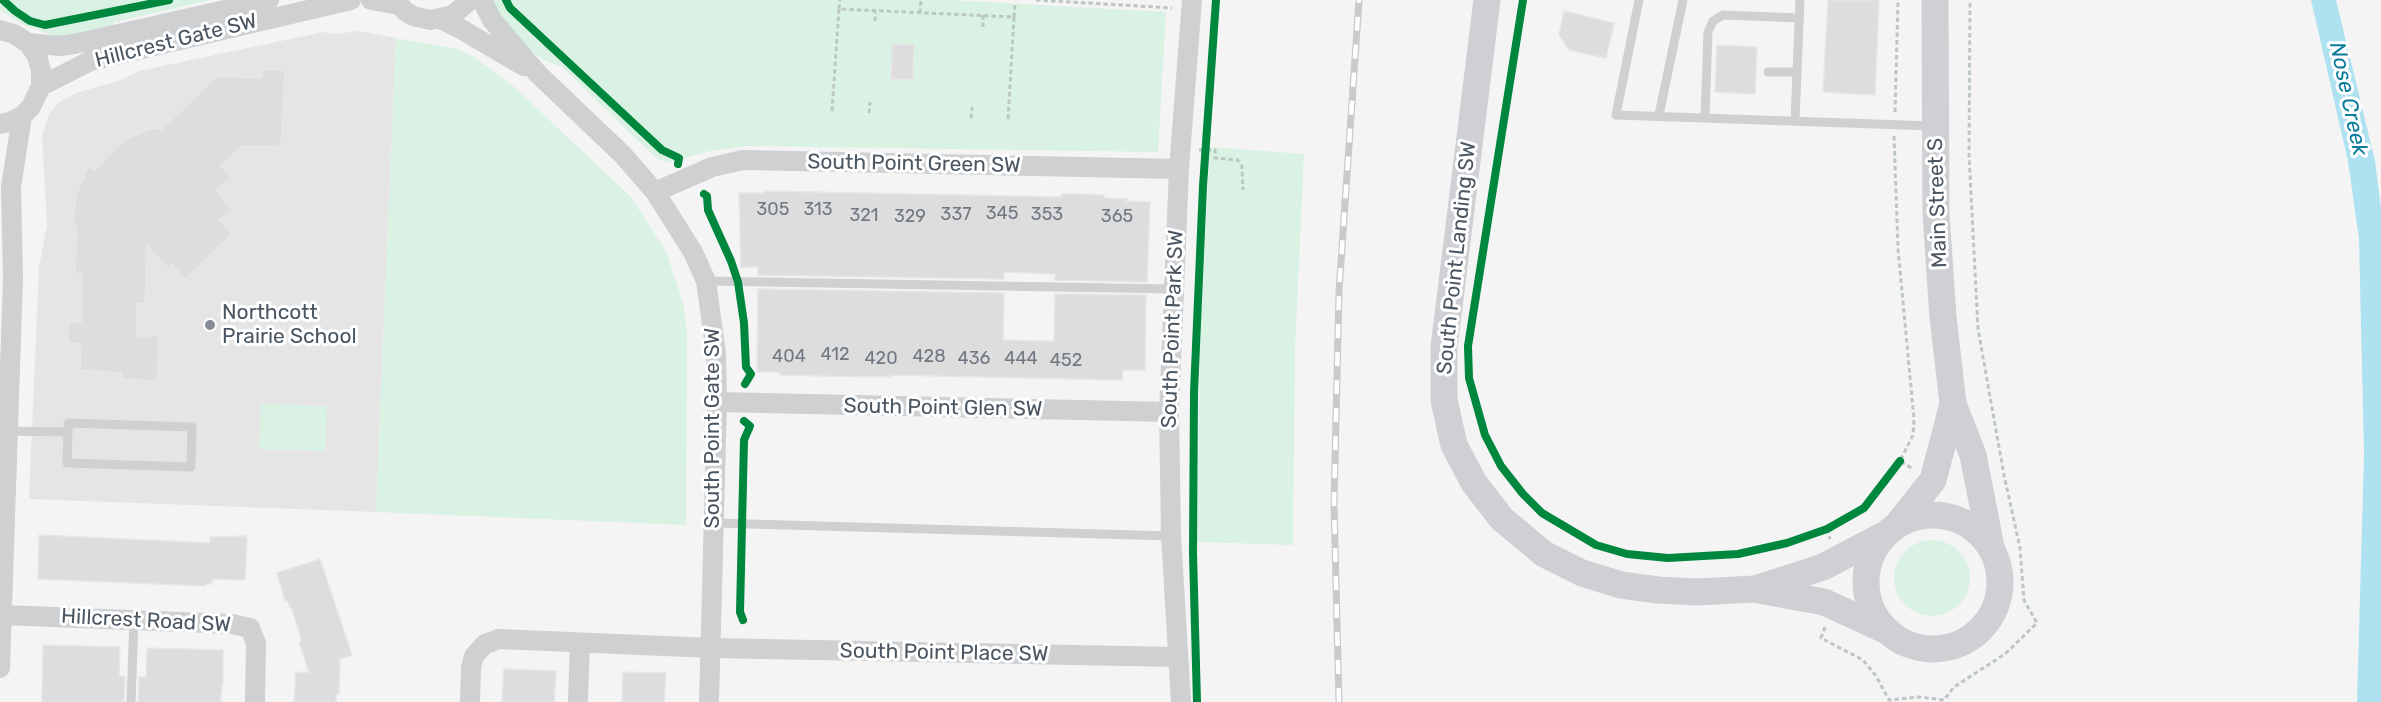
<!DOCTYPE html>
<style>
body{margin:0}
canvas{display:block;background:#f4f4f4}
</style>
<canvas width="2381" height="702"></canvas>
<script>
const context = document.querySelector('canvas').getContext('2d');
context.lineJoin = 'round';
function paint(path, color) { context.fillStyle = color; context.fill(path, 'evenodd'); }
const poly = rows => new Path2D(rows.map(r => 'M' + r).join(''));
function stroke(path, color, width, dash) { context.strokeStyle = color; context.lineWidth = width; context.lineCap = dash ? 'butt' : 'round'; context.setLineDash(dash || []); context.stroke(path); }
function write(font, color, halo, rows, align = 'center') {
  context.font = font + ' Rubik,sans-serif'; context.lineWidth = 6; context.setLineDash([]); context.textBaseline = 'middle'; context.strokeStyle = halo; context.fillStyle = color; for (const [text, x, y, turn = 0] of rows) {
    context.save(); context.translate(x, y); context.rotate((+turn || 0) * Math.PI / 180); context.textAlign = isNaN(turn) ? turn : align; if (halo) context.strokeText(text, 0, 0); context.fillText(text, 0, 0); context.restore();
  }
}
paint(poly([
 [359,31,396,38,376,512,29,499,39,267,47,225,42,136,49,114,58,103,76,93,121,80,139,71,323,32,336,34]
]), '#e6e5e6');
paint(poly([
 [0,0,211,0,115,22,108,29,61,38,22,24,0,10],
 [489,0,951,0,1166,12,1158,152,746,146,710,151,668,163,656,158,562,67,542,59,506,29],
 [396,38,457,49,473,56,512,85,630,196,666,251,683,303,687,332,686,525,376,512],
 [1210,147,1304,154,1295,349,1293,545,1197,542,1200,345],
 [261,404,327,406,325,451,259,449],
 '1894 578a38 38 0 1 1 76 0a38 38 0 1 1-76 0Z'
]), '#d9f2e3');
paint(poly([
 [2311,0,2336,0,2375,161,2381,208,2381,702,2357,702,2364,454,2359,239,2348,161]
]), '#aee2f0');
const building = poly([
 [1828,0,1879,0,1875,95,1823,92,1828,0],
 [1564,11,1614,23,1606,58,1569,50,1559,35,1564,11],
 [892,44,914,45,913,80,891,79,892,44],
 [1717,45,1757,47,1755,94,1715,92,1717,45],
 [263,69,285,70,281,147,242,146,220,165,231,177,216,191,232,209,219,220,232,234,185,279,172,264,168,268,147,245,145,304,137,303,137,336,159,336,157,381,122,379,122,373,80,370,81,343,68,343,68,322,81,322,82,274,75,274,77,226,73,226,76,196,88,167,94,171,116,148,130,138,150,129,162,129,218,76,262,78,263,69],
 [764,191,1061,197,1061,194,1081,194,1104,195,1104,198,1127,199,1126,201,1150,202,1147,282,1055,280,1055,274,1004,272,1004,279,758,275,758,267,741,267,739,193,764,193,764,191],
 [758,289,1004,293,1003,340,1036,341,1054,341,1055,294,1146,295,1145,370,1123,370,1122,380,891,375,891,377,821,376,780,375,780,372,757,372,758,289],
 [39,535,210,543,210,537,247,536,245,580,212,579,212,584,205,584,205,586,38,579,39,535],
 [320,559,352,655,340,659,339,694,336,694,336,702,294,702,296,672,309,673,299,642,301,641,300,634,291,607,290,607,287,600,285,601,277,573,320,559],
 [43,645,120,647,119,676,125,676,124,702,42,702,43,645],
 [147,648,223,650,223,682,220,702,138,702,139,677,146,677,147,648],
 [504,669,556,671,554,702,502,702,504,669],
 [623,672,666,673,664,702,622,702,623,672]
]);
paint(building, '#ddddde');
stroke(building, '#e5e6e7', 1.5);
stroke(poly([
 [1036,0,1172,8],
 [839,9,840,0],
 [920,13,921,0],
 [1014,17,1015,4],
 [875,21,875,11],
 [983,27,983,15],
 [832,111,839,9,1014,17,1008,120],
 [1895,112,1898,0],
 [869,113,870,102],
 [971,118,972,107],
 [1894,136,1898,249,1914,419,1913,435,1900,461,1913,469],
 [1199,150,1215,150,1215,158,1238,160,1242,167,1243,190],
 [1827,529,1830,539],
 [1825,627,1821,638,1863,660,1876,676,1889,700,1919,697,1944,700,1954,687,2005,654,2037,623,2024,600,2020,548,2004,475,1978,329,1969,155,1970,0]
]), '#bcc7c4', 3, [4.5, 3]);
stroke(poly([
 [1639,0,1616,115,1933,126],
 [1768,72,1797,72],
 [1659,115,1683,0],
 [1705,117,1708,32,1713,21,1723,15,1799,18],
 [1795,121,1800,0],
 [706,281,1173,289],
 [8,431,68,432,67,463,191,467,192,427,68,423,68,432],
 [715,523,1171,536],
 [131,702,134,620]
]), '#ced0d2', 9);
stroke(poly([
 [371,0,399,5],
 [395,0,405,11,413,16,431,20,453,15,470,0],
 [482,0,492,20,538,74,623,155,655,192,693,252,706,281,716,354,717,402,709,702],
 [440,19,459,28,524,66],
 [0,30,14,34,28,43,37,56,41,70,41,86,31,107,22,116,10,122,0,124],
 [28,43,60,46,74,44,269,0],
 [41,86,90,61,351,0],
 [655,192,712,167,743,160,1179,169],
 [717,402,1169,412],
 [3,615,232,624,250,628,256,643,255,702],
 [0,668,13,278,11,187,22,116],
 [470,702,471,668,474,656,485,644,499,639,711,648,1177,657],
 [578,702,580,643],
 [1181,702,1171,536,1169,412,1179,169,1192,0]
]), '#ced0d2', 20);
stroke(poly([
 [1487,0,1444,347,1444,400,1454,445,1474,483,1502,519,1544,554,1582,573,1621,585,1658,590,1697,592,1754,589,1824,602,1885,630],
 [1935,0,1936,214,1943,317,1953,404,1973,455,1991,547],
 '1866 582a67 67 0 1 1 134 0a67 67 0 1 1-134 0Z',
 [1898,524,1933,480,1953,404],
 [1758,588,1823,567,1884,535]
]), '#ced0d4', 27);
const rail = poly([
 [1339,702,1334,503,1336,419,1339,291,1359,0]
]);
stroke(rail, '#c9cacc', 7);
stroke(rail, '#fff', 4.5, [14]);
stroke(poly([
 [3,0,15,11,30,21,45,25,169,0],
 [506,0,510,8,662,150,679,158,678,164],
 [1523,0,1468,346,1469,378,1485,435,1501,466,1523,494,1542,513,1596,545,1627,554,1668,558,1738,554,1787,543,1827,529,1864,508,1900,461],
 [704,194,707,196,708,210,731,261,738,282,744,323,746,367,751,374,745,384],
 [743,620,740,612,744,440,750,426,744,421],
 [1197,702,1193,553,1194,392,1203,186,1216,0]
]), '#00873e', 8);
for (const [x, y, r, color] of [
 [210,325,6,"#868d94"]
]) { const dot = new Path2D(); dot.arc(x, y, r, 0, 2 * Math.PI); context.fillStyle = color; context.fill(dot); stroke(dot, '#fff', 2); }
write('18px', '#707881', null, [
 ["305",773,210],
 ["313",818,210],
 ["345",1002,214],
 ["337",956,215],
 ["353",1047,215],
 ["321",864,216],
 ["329",910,217],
 ["365",1117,217],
 ["412",835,355],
 ["404",789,357],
 ["428",929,357],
 ["420",881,359],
 ["436",974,359],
 ["444",1021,359],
 ["452",1066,361]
]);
write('21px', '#4a5661', '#fff', [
 ["Hillcrest Gate SW",176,41,-14],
 ["South Point Green SW",914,164,1],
 ["Main Street S",1938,203,-92],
 ["South Point Landing SW",1457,258,-84],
 ["South Point Park SW",1173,329,-88],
 ["South Point Glen SW",943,408,1],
 ["South Point Gate SW",713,428,-90],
 ["Hillcrest Road SW",146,621,3],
 ["South Point Place SW",944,653,1]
]);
write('21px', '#4a5661', '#fff', [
 ["Northcott",222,313],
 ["Prairie School",222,337]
], 'left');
write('italic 22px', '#0c7c9b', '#fff', [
 ["Nose Creek",2348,99,78]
]);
</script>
